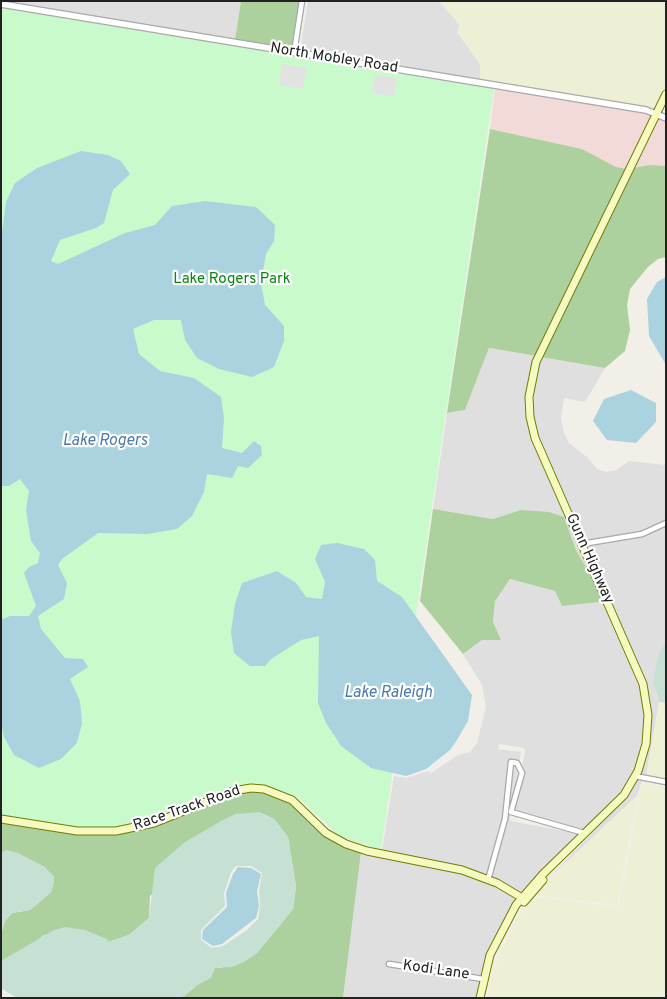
<!DOCTYPE html>
<style>
body{margin:0}
#map{position:relative;width:667px;height:999px;overflow:hidden;background:#f2efe9;font-family:Overpass,sans-serif}
canvas{display:block}
.frame{position:absolute;inset:0;border:2px solid #222;pointer-events:none}
</style>
<div id="map">
<canvas width="667" height="999"></canvas>
<div class="frame"></div>
</div>
<script>
const context = document.querySelector('canvas').getContext('2d');
context.lineJoin = 'round';
function paint(path, color) { context.fillStyle = color; context.fill(path, 'evenodd'); }
const poly = rows => new Path2D(rows.map(r => 'M' + r).join(''));
function stroke(path, color, width, dash) { context.strokeStyle = color; context.lineWidth = width; context.lineCap = dash ? 'butt' : 'round'; context.setLineDash(dash || []); context.stroke(path); }
function write(font, color, halo, rows, align = 'center') {
  context.font = font + ' Overpass,sans-serif'; context.lineWidth = 4.5; context.setLineDash([]); context.textBaseline = 'middle'; context.strokeStyle = halo; context.fillStyle = color; for (const [text, x, y, turn = 0] of rows) {
    context.save(); context.translate(x, y); context.rotate((+turn || 0) * Math.PI / 180); context.textAlign = isNaN(turn) ? turn : align; if (halo) context.strokeText(text, 0, 0); context.fillText(text, 0, 0); context.restore();
  }
}
paint(poly([
 [2,1,241,1,235,40],
 [308,1,439,1,460,25,457,32,480,64,480,80,300,51],
 [489,348,537,356,528,383,527,409,598,586,576,550,564,517,521,510,493,519,433,509,447,413,465,410],
 [541,357,605,368,585,402,564,398,561,418,564,433,569,443,587,457,597,469,606,472,616,470,629,461,666,465,666,521,641,531,583,542,536,432,531,409,532,384],
 [666,526,666,644,659,653,657,664,656,695,659,702,646,777,639,775,650,737,650,709,585,546,642,536],
 [510,579,556,591,562,606,599,602,602,595,643,692,646,729,638,765,622,793,584,830,514,817,525,751,524,748,499,744,498,749,521,752,510,819,511,821,580,834,521,894,463,867,382,851,394,776,406,778,428,771,431,773,458,755,470,752,477,743,486,707,482,685,463,654,482,640,493,622,495,600],
 [636,779,642,781,637,796,542,885,601,824,620,803],
 [361,852,449,869,496,886,519,898,496,937,481,976,387,962,386,966,480,981,477,998,343,998]
]), '#e0dfdf');
paint(poly([
 [495,88,645,113,653,115,627,169,616,167,582,149,490,129],
 [657,117,666,121,666,166,650,165,632,168]
]), '#f2dad9');
paint(poly([
 [439,1,666,1,666,89,655,111,480,80,480,64,457,32,460,25],
 [659,702,666,703,666,780,646,777],
 [642,783,666,787,666,998,487,998,493,970,502,949,517,917,534,897,619,907],
 [637,796,617,905,535,895,542,885]
]), '#eef0d5');
paint(poly([
 [241,1,299,1,292,50,235,40],
 [490,129,582,149,616,167,627,169,537,356,489,348,465,410,447,413],
 [650,165,666,166,666,257,658,259,648,267,630,289,627,305,630,330,625,351,605,368,541,357,632,168],
 [433,509,493,519,521,510,549,512,564,517,576,550,602,595,599,602,562,606,555,591,510,579,495,601,493,622,501,640,482,640,463,654,420,601],
 [258,791,287,799,321,831,361,852,343,998,173,998,184,996,202,981,215,967,220,968,257,953,293,909,296,887,288,837,274,819,259,812,150,896,149,918,129,935,108,942,44,935,33,944,1,961,1,935,5,921,12,913,30,910,51,892,54,882,54,877,45,868,6,851,1,853,1,821,86,834,117,833,239,792]
]), '#add19e');
paint(poly([
 [665,643,666,644,666,703,659,702,653,681,659,653],
 [259,812,274,819,288,837,296,887,293,909,257,953,244,962,232,967,215,968,211,978,194,987,184,996,173,998,17,998,1,988,1,961,54,930,65,927,85,930,107,939,108,942,129,935,149,918,155,868,185,842,221,821,235,814],
 [236,866,251,866,262,873,259,891,260,906,258,919,247,930,223,946,212,948,201,940,201,930,225,906,224,893,231,872],
 [6,850,18,853,45,867,54,877,54,882,51,892,30,910,12,913,5,921,1,935,1,853]
]), '#c6e0d4');
paint(poly([
 [1,8,494,89,381,850,339,836,298,797,263,785,233,786,159,819,119,829,78,830,1,815]
]), '#c8facc');
paint(poly([
 [282,64,307,68,303,89,279,85],
 [375,75,397,78,394,97,372,93]
]), '#e2e2e2');
paint(poly([
 [81,151,108,155,121,161,130,174,113,190,104,223,96,228,60,240,51,261,58,264,125,233,155,225,172,206,205,201,256,207,275,225,274,241,266,254,261,283,265,305,284,326,284,341,274,367,252,377,219,369,197,358,185,340,181,320,154,320,133,329,139,354,160,371,194,378,221,397,224,418,222,448,242,453,254,441,261,446,262,455,248,468,238,466,232,478,207,474,204,492,192,516,177,529,147,534,98,533,62,559,58,565,67,583,64,599,38,616,41,629,65,658,83,659,88,667,70,679,80,701,82,723,77,743,61,759,39,768,14,755,4,737,1,723,1,620,10,616,29,616,36,606,24,573,29,567,38,563,40,553,31,541,26,510,29,491,20,479,9,486,1,486,1,240,6,202,15,183,37,168],
 [666,277,666,365,649,336,647,299,657,282],
 [631,390,656,403,656,422,636,443,607,440,593,421,604,399],
 [337,543,364,549,375,560,377,581,402,597,472,695,468,721,457,740,450,750,426,769,406,776,371,768,341,746,326,723,318,703,319,636,301,640,271,659,265,666,250,666,234,653,231,632,235,604,242,583,277,571,296,583,306,597,322,599,325,582,315,559,321,545],
 [238,867,251,868,261,874,257,891,259,906,256,918,222,944,213,946,202,939,203,930,227,907,226,893,233,874]
]), '#aad3df');
const minor = poly([
 [294,53,302,1],
 [582,544,642,534,666,523],
 [635,776,666,782],
 [488,880,505,819,511,762,517,763,522,773,511,812,584,833],
 [389,964,483,979]
]);
const tertiary = poly([
 [1,4,646,110,666,118]
]);
const secondary = poly([
 [1,819,77,831,116,831,154,823,233,791,251,788,264,789,292,800,326,833,346,844,367,851,462,870,497,883,524,899],
 [524,902,543,880],
 [480,998,490,955,516,905,543,874,624,795,638,771,646,744,648,715,643,684,535,438,530,417,529,397,536,362,666,94]
]);
stroke(minor, '#a9a9a9', 7);
stroke(tertiary, '#a9a9a9', 8);
stroke(secondary, '#707d05', 9);
stroke(minor, '#fff', 4.5);
stroke(tertiary, '#fff', 5.5);
stroke(secondary, '#f7fabf', 7);
write('15px', '#222', '#fff', [
 ["North Mobley Road",334,59,9],
 ["Gunn Highway",589,559,66],
 ["Race Track Road",187,809,-19],
 ["Kodi Lane",436,971,8]
]);
write('15px', '#0c8416', '#fff', [
 ["Lake Rogers Park",232,280]
]);
write('italic 16px', '#4a7aab', '#fff', [
 ["Lake Rogers",105,442],
 ["Lake Raleigh",388,694]
]);
</script>
